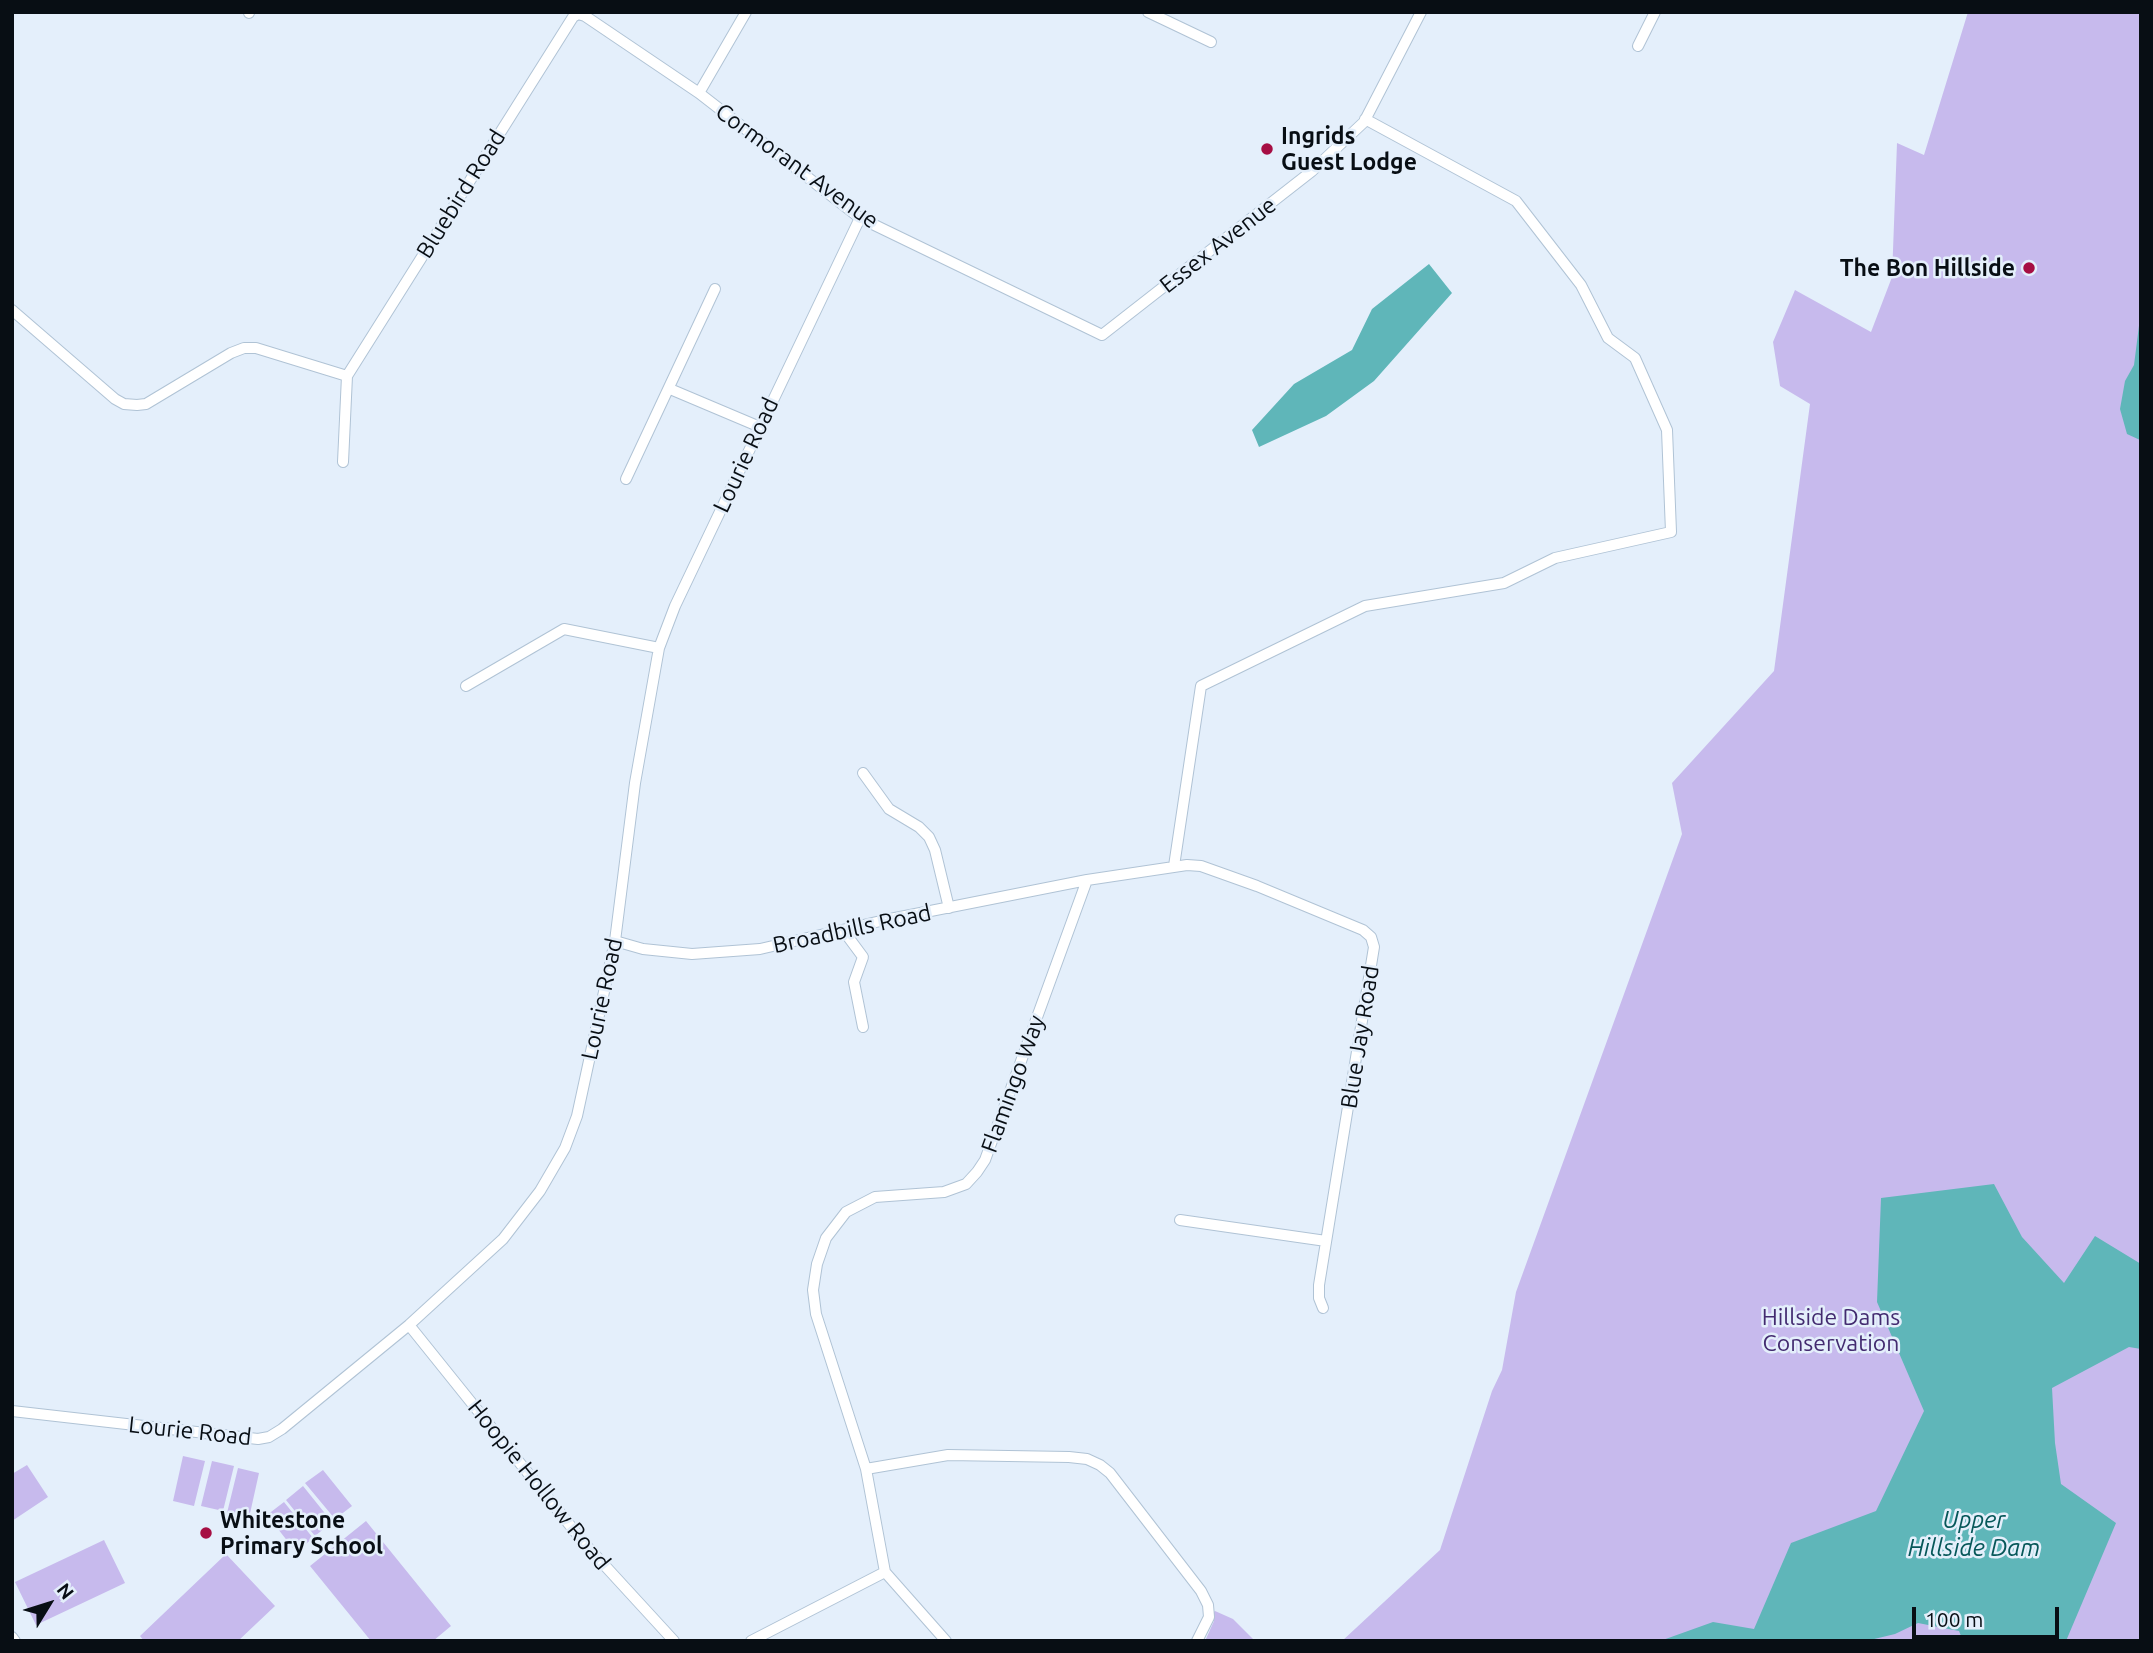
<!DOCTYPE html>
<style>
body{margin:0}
#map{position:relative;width:2153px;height:1653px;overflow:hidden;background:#e4effb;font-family:Ubuntu,sans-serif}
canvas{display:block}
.frame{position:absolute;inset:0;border:14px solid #080e14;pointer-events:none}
.north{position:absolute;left:14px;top:1569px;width:70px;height:70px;-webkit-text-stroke:5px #e4effb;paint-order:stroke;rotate:52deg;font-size:19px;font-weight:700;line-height:28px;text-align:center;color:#080e14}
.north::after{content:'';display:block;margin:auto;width:24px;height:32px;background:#080e14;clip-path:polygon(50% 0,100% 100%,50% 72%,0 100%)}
.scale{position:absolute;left:1912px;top:1607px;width:147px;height:32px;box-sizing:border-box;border:4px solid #080e14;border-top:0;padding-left:9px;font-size:21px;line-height:24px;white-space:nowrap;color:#080e14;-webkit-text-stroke:5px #e4effb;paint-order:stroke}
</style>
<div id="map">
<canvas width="2153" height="1653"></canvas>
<div class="frame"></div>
<div class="north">N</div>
<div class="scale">100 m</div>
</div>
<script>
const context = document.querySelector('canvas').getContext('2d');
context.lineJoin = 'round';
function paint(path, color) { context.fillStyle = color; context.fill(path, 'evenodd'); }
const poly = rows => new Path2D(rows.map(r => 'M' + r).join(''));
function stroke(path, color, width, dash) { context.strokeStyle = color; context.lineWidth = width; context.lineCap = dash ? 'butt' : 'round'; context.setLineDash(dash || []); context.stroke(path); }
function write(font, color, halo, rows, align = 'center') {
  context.font = font + ' Ubuntu,sans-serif'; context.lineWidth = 5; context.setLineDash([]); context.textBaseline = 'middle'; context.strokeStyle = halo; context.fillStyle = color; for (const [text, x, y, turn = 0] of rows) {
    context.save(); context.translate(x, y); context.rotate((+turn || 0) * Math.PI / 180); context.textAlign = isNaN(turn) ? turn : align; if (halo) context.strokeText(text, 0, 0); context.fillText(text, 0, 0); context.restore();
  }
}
paint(poly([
 [1968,12,2141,12,2141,1641,1342,1641,1440,1550,1492,1391,1502,1370,1516,1292,1682,834,1672,783,1774,671,1810,404,1780,386,1773,342,1795,290,1871,332,1892,277,1897,143,1924,155],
 [183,1456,205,1461,194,1506,173,1501],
 [212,1461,234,1466,223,1511,201,1506],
 [27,1465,48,1497,12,1521,12,1474],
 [238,1468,259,1473,249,1518,227,1513],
 [323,1470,352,1506,335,1519,305,1483],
 [303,1486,332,1522,315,1536,286,1500],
 [284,1502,313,1538,296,1552,267,1515],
 [366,1521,451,1626,433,1641,371,1641,310,1566],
 [104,1540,125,1583,36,1625,15,1582],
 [226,1554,275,1606,238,1641,144,1641,140,1636],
 [1215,1611,1233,1619,1255,1641,1205,1641,1214,1621,1211,1614]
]), '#c7baed');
paint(poly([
 [1429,264,1452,293,1374,381,1326,416,1259,447,1252,430,1294,384,1352,350,1372,309],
 [2141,310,2141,436,2140,440,2127,434,2120,409,2125,381,2134,365],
 [1994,1184,2022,1237,2064,1283,2095,1236,2141,1264,2141,1349,2129,1347,2052,1388,2055,1443,2061,1484,2116,1523,2066,1641,1963,1641,1959,1631,1918,1623,1895,1634,1866,1641,1660,1641,1713,1622,1754,1629,1791,1543,1876,1511,1924,1411,1877,1302,1881,1198]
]), '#5fb6b9');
const street = poly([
 [1148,12,1211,42],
 [249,13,249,12],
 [1638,46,1655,12],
 [699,93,746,12],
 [12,310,115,399,124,404,137,405,146,404,231,353,244,348,256,348,347,376],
 [670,389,760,427],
 [343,462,347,376,573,17,578,14,585,16,699,93,860,218,1102,335,1312,171,1364,122,1421,12],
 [626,479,715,289],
 [466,686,564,629,659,648],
 [863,773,889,809,919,827,929,837,935,850,949,908],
 [1174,866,1201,686,1365,606,1504,583,1555,558,1671,532,1667,430,1635,358,1608,338,1581,285,1516,201,1365,119],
 [843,930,863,957,854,982,863,1027],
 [615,941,643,949,692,954,760,949,885,920,1087,880,1187,865,1201,866,1257,886,1363,930,1371,937,1374,947,1319,1285,1319,1298,1323,1308],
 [1180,1220,1326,1241],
 [409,1325,585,1544,674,1641],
 [12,1411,258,1439,269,1437,282,1429,409,1325,503,1239,540,1191,565,1148,577,1116,615,941,635,783,659,648,675,606,860,218],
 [866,1469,816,1314,813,1290,817,1264,826,1238,846,1212,875,1197,944,1192,966,1184,977,1172,985,1160,1087,880],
 [885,1572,866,1469,948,1455,1069,1457,1087,1459,1100,1465,1110,1473,1201,1591,1208,1605,1209,1617,1197,1641],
 [885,1572,946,1641],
 [12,1637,15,1641],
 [751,1641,885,1572]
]);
stroke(street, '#b0c3d5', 12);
stroke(street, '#fff', 10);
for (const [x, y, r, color] of [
 [1267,149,7,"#a60e43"],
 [2029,268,7,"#a60e43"],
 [206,1533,7,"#a60e43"]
]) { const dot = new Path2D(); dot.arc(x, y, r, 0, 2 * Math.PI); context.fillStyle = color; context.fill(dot); stroke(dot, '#e4effb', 2.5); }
write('bold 23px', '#080e14', '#e4effb', [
 ["Ingrids",1281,136],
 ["Guest Lodge",1281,162],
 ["The Bon Hillside",2015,268,"right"],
 ["Whitestone",220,1520],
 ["Primary School",220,1546]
], 'left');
write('23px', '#080e14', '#e4effb', [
 ["Cormorant Avenue",797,166,36],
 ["Bluebird Road",461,194,-58],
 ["Essex Avenue",1218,245,-38],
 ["Lourie Road",746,455,-65],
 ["Broadbills Road",852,929,-12],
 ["Lourie Road",602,999,-78],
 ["Blue Jay Road",1360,1037,-81],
 ["Flamingo Way",1013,1084,-70],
 ["Lourie Road",190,1431,6],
 ["Hoopie Hollow Road",539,1485,51]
]);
write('23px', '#432b70', '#e4effb', [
 ["Hillside Dams",1831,1317],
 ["Conservation",1831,1343]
]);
write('italic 24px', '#065759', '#e4effb', [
 ["Upper",1974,1520],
 ["Hillside Dam",1974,1548]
]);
</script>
